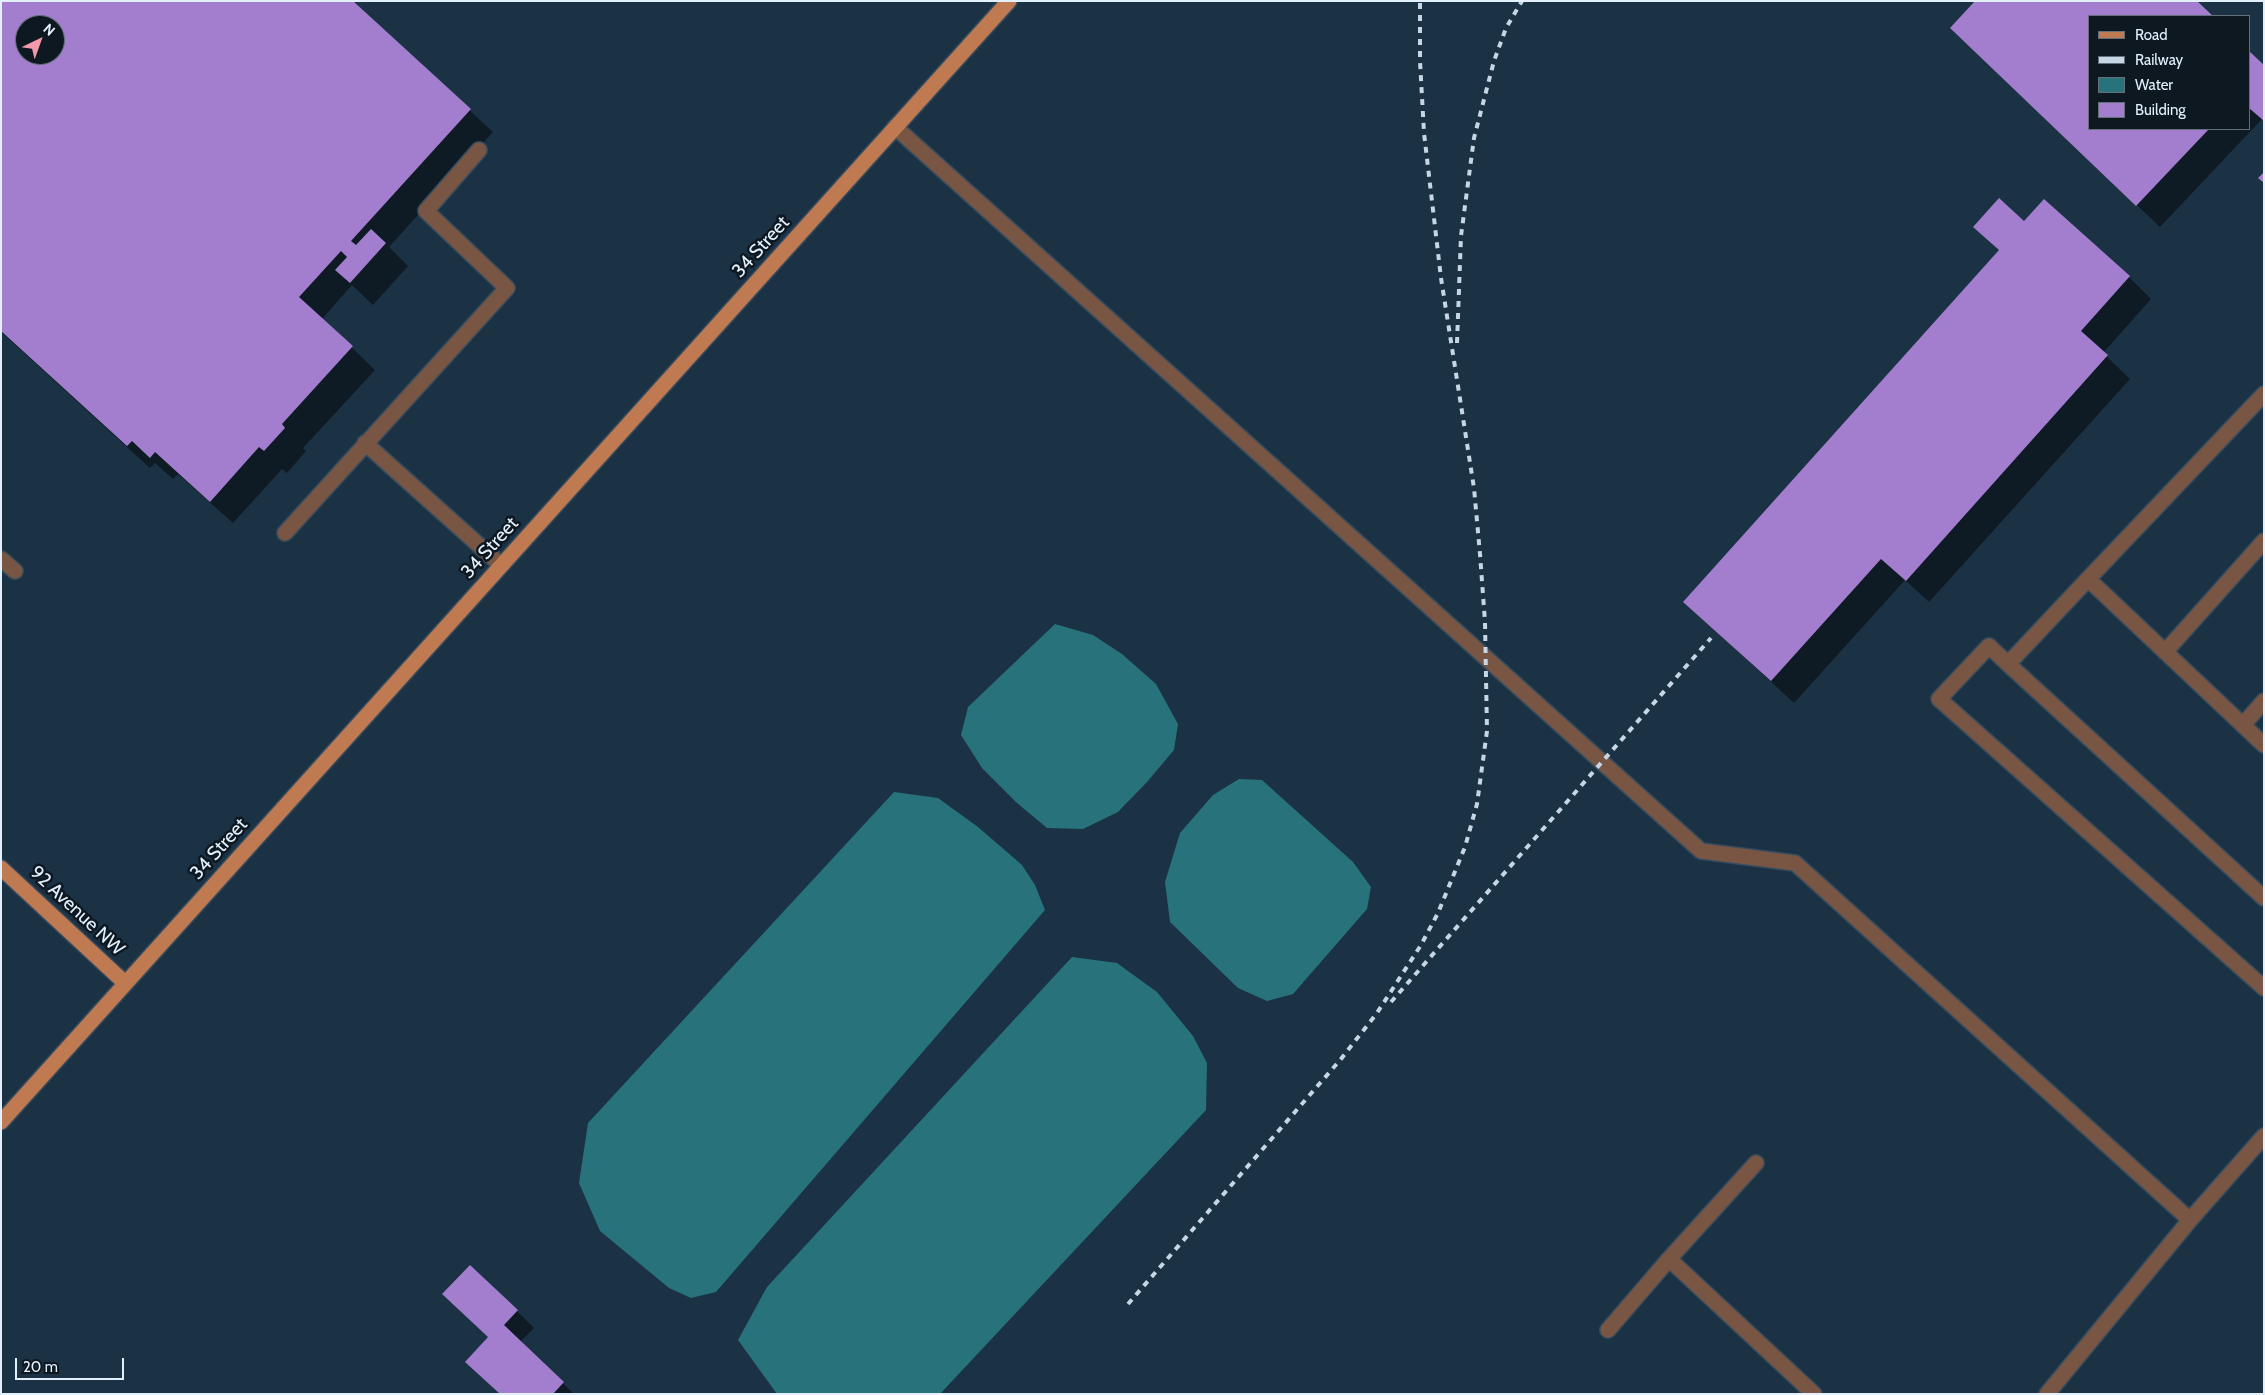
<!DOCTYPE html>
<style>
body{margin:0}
#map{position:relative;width:2265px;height:1395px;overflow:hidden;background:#1b3144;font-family:Cabin,sans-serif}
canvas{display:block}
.frame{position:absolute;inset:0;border:2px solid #e3f1fe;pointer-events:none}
.legend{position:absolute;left:2088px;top:15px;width:162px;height:115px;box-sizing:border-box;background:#0e1821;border:1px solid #636f79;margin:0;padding:6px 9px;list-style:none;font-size:15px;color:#e3f1fe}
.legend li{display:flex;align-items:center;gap:10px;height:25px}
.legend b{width:25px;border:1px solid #636f79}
.north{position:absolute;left:15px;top:15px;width:50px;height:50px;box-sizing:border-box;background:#0e1821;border:1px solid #636f79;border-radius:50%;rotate:42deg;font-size:14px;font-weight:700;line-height:20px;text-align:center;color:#e3f1fe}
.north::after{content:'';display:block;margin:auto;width:18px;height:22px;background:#f39aaa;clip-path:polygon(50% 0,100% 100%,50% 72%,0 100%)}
.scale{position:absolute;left:15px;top:1358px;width:109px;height:22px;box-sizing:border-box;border:2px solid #e3f1fe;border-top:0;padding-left:6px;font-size:15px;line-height:18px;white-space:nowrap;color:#e3f1fe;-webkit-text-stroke:4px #0e1821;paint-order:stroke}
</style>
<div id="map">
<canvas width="2265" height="1395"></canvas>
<div class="frame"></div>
<ul class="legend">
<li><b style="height:6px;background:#c07a51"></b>Road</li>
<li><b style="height:6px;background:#c7d6e4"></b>Railway</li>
<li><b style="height:14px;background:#28727c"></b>Water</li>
<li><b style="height:14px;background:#a37ece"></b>Building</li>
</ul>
<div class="north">N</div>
<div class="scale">20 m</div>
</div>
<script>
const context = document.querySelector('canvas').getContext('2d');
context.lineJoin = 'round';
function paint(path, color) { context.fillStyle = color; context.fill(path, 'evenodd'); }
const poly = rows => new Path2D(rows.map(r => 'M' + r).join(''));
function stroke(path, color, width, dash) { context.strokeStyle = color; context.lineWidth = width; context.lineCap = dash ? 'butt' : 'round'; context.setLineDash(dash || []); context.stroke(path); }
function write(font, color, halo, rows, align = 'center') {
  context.font = font + ' Cabin,sans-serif'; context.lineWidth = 5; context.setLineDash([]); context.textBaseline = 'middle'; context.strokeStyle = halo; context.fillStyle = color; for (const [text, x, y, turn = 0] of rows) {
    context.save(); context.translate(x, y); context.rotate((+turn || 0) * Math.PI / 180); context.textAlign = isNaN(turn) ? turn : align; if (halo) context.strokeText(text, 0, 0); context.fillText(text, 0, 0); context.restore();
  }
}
paint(poly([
 [1055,624,1093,635,1122,654,1156,684,1178,724,1174,750,1147,782,1118,812,1083,829,1047,828,1017,803,982,768,961,735,968,707],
 [1239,779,1262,780,1353,862,1371,887,1367,909,1293,994,1267,1001,1238,988,1170,922,1165,882,1180,833,1213,795],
 [894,792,938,798,978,827,1022,865,1035,885,1045,910,716,1292,691,1298,669,1288,600,1231,579,1183,588,1123],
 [1072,957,1117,963,1157,992,1193,1036,1207,1063,1206,1110,940,1394,777,1394,738,1340,767,1287]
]), '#28727c');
paint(poly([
 [1,1,351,1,493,132,389,247,408,266,373,305,352,285,322,319,375,370,303,448,306,451,287,473,282,469,233,523,178,474,173,479,155,463,150,468,1,332],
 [25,25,55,25,55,55,25,55],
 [2195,1,2211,16,2089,16,2089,129,2249,129,2249,52,2264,66,2264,121,2262,119,2160,227,1951,28],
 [2024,223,2129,277,2151,299,2103,353,2130,379,1929,602,1905,580,1794,703,1685,602,2000,251,1975,227],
 [517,1311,534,1328,520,1342,574,1394,500,1394,467,1362]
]), '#0007');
paint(poly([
 [1,1,353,1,471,109,351,241,356,245,371,229,386,243,350,283,335,270,347,257,341,251,299,297,353,346,282,424,285,428,264,451,259,447,210,502,155,452,150,458,132,441,127,446,1,331],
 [25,25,55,25,55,55,25,55],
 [1975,1,2197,1,2213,16,2089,16,2089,129,2209,129,2136,206,1950,28],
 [2249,51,2264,65,2264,121,2249,108],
 [2264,172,2264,183,2258,178],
 [1999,198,2024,221,2044,199,2130,276,2081,331,2108,355,1906,581,1881,559,1771,681,1683,602,1999,250,1973,227],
 [470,1265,518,1310,504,1325,564,1382,553,1394,500,1394,465,1362,488,1337,442,1294]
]), '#a37ece');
const minor = poly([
 [895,127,1701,851,1795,863,2190,1220,2047,1394],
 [2264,394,2088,579,2264,745],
 [365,443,501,565],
 [285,533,507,288,426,211,479,150],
 [1,559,15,571],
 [2088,579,2008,664,2264,898],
 [2165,652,2264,541],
 [2008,664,1989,646,1939,699,2264,988],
 [2243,725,2264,701],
 [1756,1163,1669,1259,1814,1394],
 [2190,1220,2264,1136],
 [1608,1330,1669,1259]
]);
const major = poly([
 [1,868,125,983],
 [1,1122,1009,1]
]);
stroke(minor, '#374c5e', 18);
stroke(major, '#374c5e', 18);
stroke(minor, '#785643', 15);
stroke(major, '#c07a51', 15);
stroke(poly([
 [1457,343,1461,236,1474,138,1494,61,1506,28,1522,1],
 [1391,1002,1711,638],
 [1128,1304,1341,1059,1377,1013,1421,945,1438,913,1465,847,1477,804,1487,731,1485,622,1480,554,1474,488,1441,278,1424,133,1420,61,1420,1]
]), '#c7d6e4', 4, [6, 6]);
write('19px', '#e3f1fe', '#0e1821', [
 ["34 Street",761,247,-48],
 ["34 Street",490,548,-48],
 ["34 Street",219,849,-48],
 ["92 Avenue NW",77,911,43]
]);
</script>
